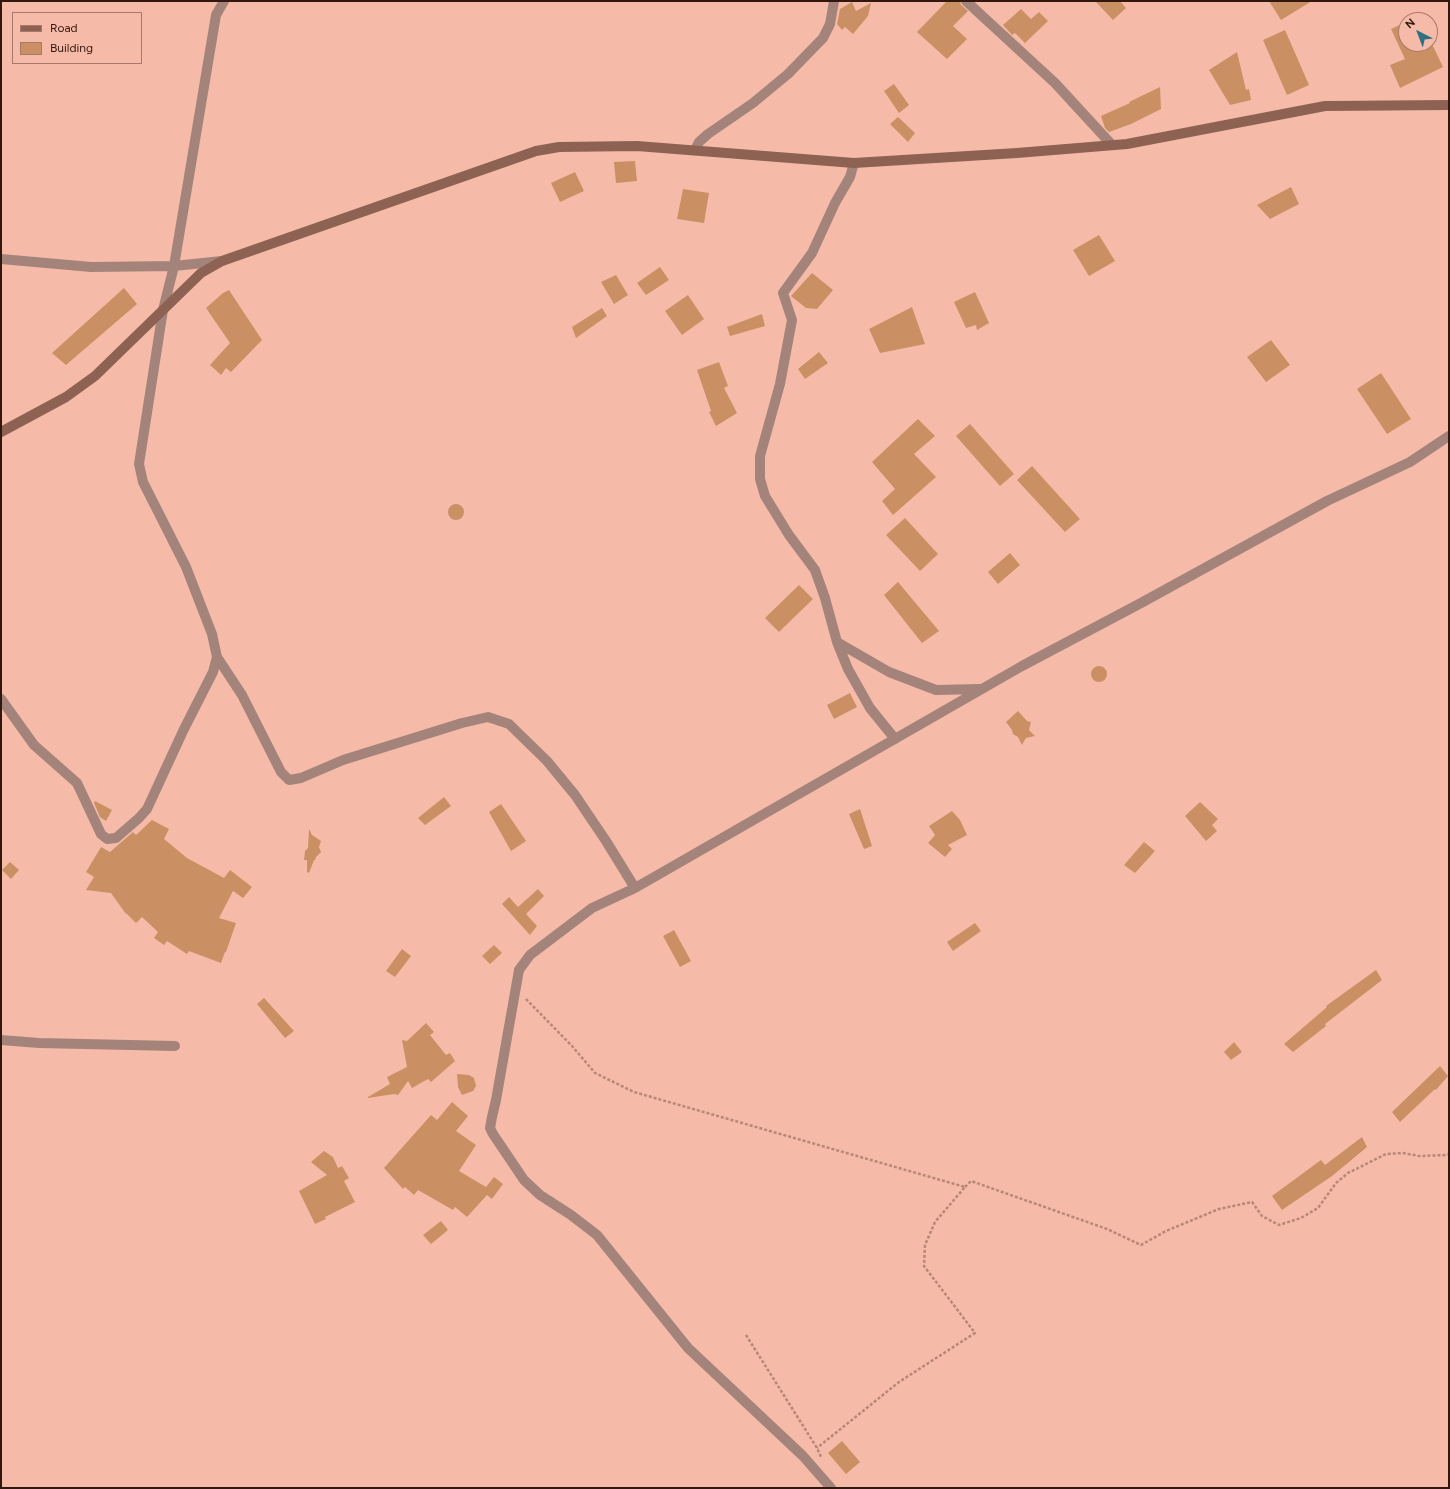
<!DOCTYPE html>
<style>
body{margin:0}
#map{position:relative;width:1450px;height:1489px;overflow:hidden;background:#f6bba8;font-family:Figtree,sans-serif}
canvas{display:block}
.frame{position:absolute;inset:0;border:2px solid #32170e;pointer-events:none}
.legend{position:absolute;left:12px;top:12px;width:130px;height:52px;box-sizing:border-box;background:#f6bba8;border:1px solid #a8796a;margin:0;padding:5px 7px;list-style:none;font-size:12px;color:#32170e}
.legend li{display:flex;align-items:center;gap:8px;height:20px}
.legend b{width:20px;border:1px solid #a8796a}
.north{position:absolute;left:1398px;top:12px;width:40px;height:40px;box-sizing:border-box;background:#f6bba8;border:1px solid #a8796a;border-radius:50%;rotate:318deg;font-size:11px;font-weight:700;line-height:16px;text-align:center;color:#32170e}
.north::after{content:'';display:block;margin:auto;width:14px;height:18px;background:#2e7183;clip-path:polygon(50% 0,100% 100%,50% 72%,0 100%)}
</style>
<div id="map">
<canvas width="1450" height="1489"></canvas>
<div class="frame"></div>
<ul class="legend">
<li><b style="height:5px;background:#8e6253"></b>Road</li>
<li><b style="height:11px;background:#ca9063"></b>Building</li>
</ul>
<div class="north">N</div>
</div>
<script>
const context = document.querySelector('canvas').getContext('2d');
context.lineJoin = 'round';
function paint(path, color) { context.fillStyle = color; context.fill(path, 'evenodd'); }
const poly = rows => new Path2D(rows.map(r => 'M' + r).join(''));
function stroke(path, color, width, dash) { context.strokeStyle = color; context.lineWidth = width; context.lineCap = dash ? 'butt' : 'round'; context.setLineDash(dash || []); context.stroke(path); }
paint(poly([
 [947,1,960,1,961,5,968,11,953,26,967,39,947,59,917,32],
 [1095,1,1120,1,1126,8,1113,20],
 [1269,1,1312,1,1281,20],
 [852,2,856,11,871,3,868,16,853,34,845,27,842,30,837,24,840,9],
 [1021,9,1031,19,1039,12,1048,21,1025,43,1015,33,1012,35,1003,25],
 [1406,22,1406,44,1432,44,1443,67,1400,88,1390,65,1405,59,1391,29],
 [1285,30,1309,85,1287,95,1263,40],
 [1237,52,1246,90,1249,89,1251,100,1230,105,1209,70],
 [894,84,909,105,899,113,884,91],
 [1160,87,1161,109,1131,124,1109,132,1105,128,1101,116,1130,103,1129,102],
 [898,117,915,133,908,142,890,124],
 [635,161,637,181,616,183,614,162],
 [575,172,584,191,560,202,551,183],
 [1291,187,1299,204,1270,219,1257,205],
 [683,189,709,193,704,223,677,219],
 [1099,235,1115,261,1089,276,1073,250],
 [660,267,669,280,646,295,637,283],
 [812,273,833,290,817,309,806,308,791,296],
 [616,275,628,295,614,304,601,282],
 [124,288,137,304,66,365,52,353],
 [229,290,262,340,231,372,226,368,221,375,210,365,230,343,206,308,223,293],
 [975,292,989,323,977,330,976,325,966,328,954,302],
 [688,295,704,319,682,335,665,311],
 [912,307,925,344,880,353,869,329],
 [602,308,607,316,576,338,572,327],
 [762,314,765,326,730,336,727,327],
 [1271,340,1290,365,1266,382,1247,357],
 [819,352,828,363,805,379,798,369],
 [719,362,728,386,724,388,737,413,716,426,709,412,711,411,697,370],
 [1381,373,1411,419,1387,434,1357,389],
 [918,419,935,436,914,454,936,477,893,515,882,501,895,489,872,462],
 [970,424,1014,474,1000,486,956,436],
 [1032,466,1080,519,1065,532,1017,480],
 '448 512a8 8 0 1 1 16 0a8 8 0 1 1-16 0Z',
 [905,518,938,554,920,571,886,535],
 [1010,553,1020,565,998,584,988,572],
 [898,582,939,631,922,643,884,595],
 [799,585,813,599,779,632,765,618],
 '1091 674a8 8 0 1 1 16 0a8 8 0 1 1-16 0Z',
 [850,693,857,707,834,719,827,705],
 [1018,711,1027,721,1031,722,1029,730,1035,736,1026,738,1022,745,1018,737,1013,734,1012,730,1006,722],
 [444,797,451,806,425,825,418,818],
 [95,801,112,810,106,821,100,817,94,803],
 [1200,802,1218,819,1212,825,1217,831,1206,841,1185,816],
 [501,804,526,841,511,851,489,812],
 [860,809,872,846,864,849,849,814],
 [952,811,960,820,967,835,948,845,952,849,945,857,928,843,935,835,929,826],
 [152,820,169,829,164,839,187,858,224,878,230,870,252,887,243,898,233,891,219,918,236,923,226,952,225,952,221,963,189,951,187,954,167,941,164,945,154,938,158,932,142,917,136,923,126,913,126,914,111,893,86,890,94,877,86,872,101,847,110,852,133,832,136,835],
 [309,829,312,835,321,841,319,847,321,852,316,857,315,860,314,860,309,873,307,872,307,860,304,860,305,851,308,848],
 [1144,842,1155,851,1135,873,1124,865],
 [10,862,19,870,11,879,2,870],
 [538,889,544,896,526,914,537,926,530,935,502,904,509,897,518,907],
 [975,923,981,931,953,951,947,942],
 [674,930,691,961,680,967,663,936],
 [494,945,502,953,490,964,482,956],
 [402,949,411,956,395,977,386,971],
 [1376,970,1382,980,1325,1024,1326,1026,1293,1052,1284,1044,1327,1007,1326,1006],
 [264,998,294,1031,285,1038,257,1004],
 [426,1023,434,1032,430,1035,446,1055,450,1053,455,1061,431,1082,428,1079,412,1088,408,1081,398,1095,394,1094,368,1098,368,1097,390,1084,387,1077,407,1067,402,1040,407,1041],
 [1234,1042,1242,1052,1231,1060,1224,1052],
 [1440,1066,1448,1076,1436,1090,1435,1089,1400,1122,1392,1112],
 [457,1074,469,1075,474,1078,476,1086,473,1091,462,1095,458,1087],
 [452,1102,468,1116,456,1131,476,1145,459,1171,486,1187,494,1177,503,1184,492,1199,487,1195,467,1217,455,1207,453,1210,418,1190,414,1195,405,1187,403,1189,384,1168,431,1115,437,1120],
 [1362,1137,1367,1147,1332,1176,1282,1210,1272,1196,1321,1160,1325,1165],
 [324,1151,333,1157,338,1168,342,1166,349,1178,344,1181,355,1202,325,1217,326,1219,315,1224,299,1191,327,1175,311,1162],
 [441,1221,448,1230,431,1244,423,1235],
 [842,1441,860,1462,846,1474,828,1453]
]), '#ca9063');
stroke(poly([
 [526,999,572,1046,595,1073,634,1092,965,1187,935,1222,925,1245,924,1266,975,1333,899,1382,817,1448],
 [965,1187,971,1181,1107,1229,1141,1245,1166,1231,1219,1209,1252,1202,1262,1216,1279,1225,1301,1218,1318,1208,1336,1183,1348,1173,1386,1154,1403,1153,1419,1156,1447,1155,1449,1154],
 [746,1335,817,1448,821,1457]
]), '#b88777', 2.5, [3, 2]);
stroke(poly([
 [966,1,1055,83,1112,145],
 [695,150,699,142,708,134,753,103,788,74,823,38,830,24,834,1],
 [854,163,850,177,835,203,812,253,783,293,792,320,780,384,760,456,760,479,765,496,789,535,815,570,825,598,837,642,848,669,870,708,895,739],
 [1,259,91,267,174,266,222,261],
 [837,642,889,672,936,690,980,689],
 [217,657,242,695,281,772,289,780,301,778,343,760,462,723,488,717,509,724,547,761,575,795,606,841,635,888],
 [1,699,34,745,77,783,101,834,107,839,116,838,139,818,147,809,184,729,213,672,217,657,212,634,186,567,143,482,139,464,163,310,174,266,216,15,224,1],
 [1,1040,39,1043,175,1046],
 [831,1488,803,1456,688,1348,597,1235,571,1215,540,1195,524,1180,493,1134,490,1128,492,1117,496,1100,519,970,530,955,592,908,635,888,1022,666,1141,603,1327,501,1410,462,1449,436]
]), '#a4847a', 10);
stroke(poly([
 [1,432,66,397,95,376,201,273,222,261,536,151,559,147,637,146,854,163,1017,153,1127,144,1325,106,1449,105]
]), '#8e6253', 10);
</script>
